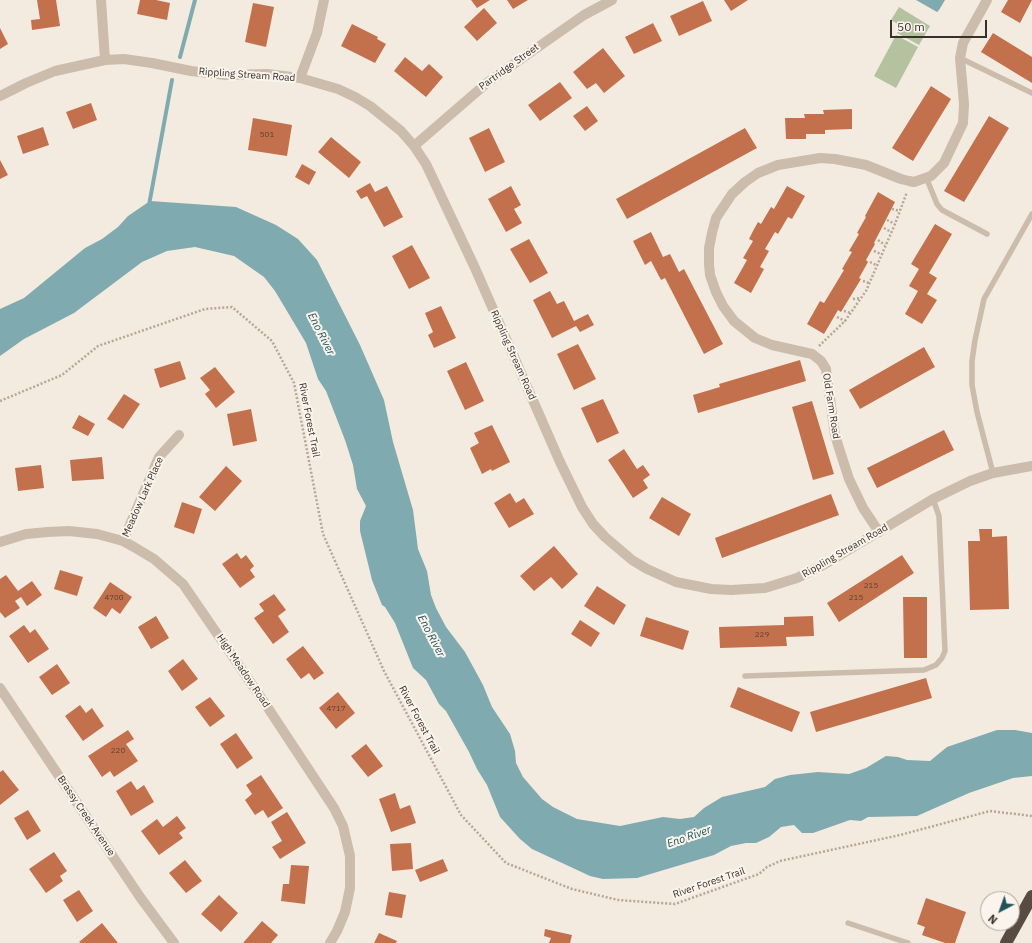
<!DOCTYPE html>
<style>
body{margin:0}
#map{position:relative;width:1032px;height:943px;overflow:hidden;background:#f3ebe0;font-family:"IBM Plex Sans",sans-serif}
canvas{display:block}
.north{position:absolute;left:980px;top:891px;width:40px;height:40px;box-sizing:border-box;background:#faf4ec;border:1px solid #ada69e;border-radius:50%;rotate:221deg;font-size:11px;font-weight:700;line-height:16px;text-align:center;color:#39302a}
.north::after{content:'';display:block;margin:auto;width:14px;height:18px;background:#20535a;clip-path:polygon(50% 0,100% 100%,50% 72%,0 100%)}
.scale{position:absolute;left:890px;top:20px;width:97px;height:18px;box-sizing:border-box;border:2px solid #39302a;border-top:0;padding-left:5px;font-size:12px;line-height:14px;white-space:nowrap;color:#39302a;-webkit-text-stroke:3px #faf4ec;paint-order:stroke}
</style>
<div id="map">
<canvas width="1032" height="943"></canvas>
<div class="north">N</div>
<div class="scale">50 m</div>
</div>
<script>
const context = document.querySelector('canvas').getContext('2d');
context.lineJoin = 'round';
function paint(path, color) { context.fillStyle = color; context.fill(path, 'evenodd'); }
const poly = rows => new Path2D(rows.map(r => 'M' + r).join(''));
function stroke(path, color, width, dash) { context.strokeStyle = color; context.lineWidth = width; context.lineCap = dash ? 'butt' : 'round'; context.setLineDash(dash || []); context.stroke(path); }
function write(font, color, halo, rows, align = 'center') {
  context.font = font + ' "IBM Plex Sans",sans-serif'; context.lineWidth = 4; context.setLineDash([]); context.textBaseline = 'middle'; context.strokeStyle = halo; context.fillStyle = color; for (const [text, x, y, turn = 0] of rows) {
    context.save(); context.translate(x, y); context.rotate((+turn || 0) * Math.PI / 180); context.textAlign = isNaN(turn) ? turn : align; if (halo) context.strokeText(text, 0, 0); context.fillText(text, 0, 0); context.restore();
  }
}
paint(poly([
 [899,7,930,26,919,45,897,33,901,26,891,20],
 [896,35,918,47,896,88,874,76]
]), '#b4c2a0');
paint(poly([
 [916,0,945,0,939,10,937,12],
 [150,201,236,207,276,225,298,239,317,260,360,345,384,400,393,442,413,510,418,549,427,571,431,595,436,608,446,627,465,652,483,685,492,707,510,734,515,751,516,763,523,777,542,799,553,807,577,819,620,826,663,817,680,819,694,817,704,808,722,797,765,787,775,779,790,775,818,772,849,774,866,768,886,756,898,757,907,760,930,761,947,747,997,730,1015,730,1032,733,1032,776,1013,778,969,793,917,816,868,817,861,821,850,820,813,833,802,833,794,825,781,827,769,837,756,843,746,843,731,846,714,855,637,878,603,879,590,876,532,849,520,839,500,817,487,785,477,769,469,752,446,711,439,704,426,680,413,668,395,623,385,607,382,605,372,580,360,531,360,521,366,506,357,489,353,465,345,440,326,391,318,379,306,343,275,291,264,277,234,256,195,247,167,251,142,262,74,313,24,339,0,356,0,309,24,298,85,248,102,239,118,227,128,216]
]), '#7faaaf');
stroke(poly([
 [180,57,195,0],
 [149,205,172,80]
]), '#7faaaf', 4);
paint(poly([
 [37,0,56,0,60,26,32,30,31,20,40,19],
 [140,0,156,0,170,3,167,20,137,14],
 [471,0,490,0,477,8],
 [507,0,528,0,513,9],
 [724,0,748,0,731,11],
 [1008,0,1032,0,1020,23,1001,12],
 [703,1,712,21,679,36,670,16],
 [253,3,274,7,266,47,245,42],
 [484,8,497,23,477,41,464,27],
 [653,23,662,41,634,54,625,37],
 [352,24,378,37,377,39,386,44,375,63,341,46],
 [0,28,8,44,0,49],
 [993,33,1032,57,1032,83,981,52],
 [603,48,625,76,604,93,596,83,587,89,573,72],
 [405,57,422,71,429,64,443,77,426,97,394,71],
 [560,82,572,98,540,121,528,105],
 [931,86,951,99,913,161,892,148],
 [91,103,97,120,73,129,66,112],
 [587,106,598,121,585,131,573,116],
 [852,109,852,129,825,130,825,134,806,134,806,139,786,139,785,118,805,118,804,114,824,114,823,110],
 [989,116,1009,128,964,202,944,191],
 [253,118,292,125,287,156,248,150],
 [43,127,49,145,23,154,17,136],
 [489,128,505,162,485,172,469,138],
 [745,128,757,148,627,219,616,199],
 [331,137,361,162,349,178,318,152],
 [0,160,8,175,0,179],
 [302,164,316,172,309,185,295,177],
 [370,183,375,192,387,186,403,217,384,227,367,196,361,199,356,191],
 [511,186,521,205,514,209,522,223,506,232,488,199],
 [787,186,805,196,792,219,788,217,778,234,775,232,765,249,769,251,760,267,764,269,751,293,734,283,747,260,743,258,753,241,749,239,753,231,758,222,761,224,771,207,774,209],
 [878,192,895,202,874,243,875,244,866,260,868,262,859,278,861,279,841,312,838,310,824,334,807,324,820,301,824,303,844,270,842,269,852,252,849,251,859,234,857,233,866,217,865,216],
 [935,224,952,234,929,273,937,278,927,294,937,300,922,324,905,314,918,291,909,286,919,269,911,264],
 [651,232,663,257,670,254,679,272,684,269,723,344,704,354,665,278,661,280,651,261,645,265,633,241],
 [529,239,548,273,530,283,510,249],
 [412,245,430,278,409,289,392,256],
 [550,291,557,304,564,301,574,321,588,314,594,325,580,332,576,326,552,338,533,300],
 [441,306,456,338,434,348,428,335,433,332,425,313],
 [578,344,596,379,574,390,557,354],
 [924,347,935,367,860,409,849,390],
 [800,360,806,381,698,413,693,395,720,387,719,384],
 [180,361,186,379,160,388,154,369],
 [466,362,484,401,465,410,447,371],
 [215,367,235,392,216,408,205,394,210,390,200,378],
 [124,394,140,404,123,429,107,419],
 [603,399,619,433,597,443,581,408],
 [812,401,834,474,813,480,792,407],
 [251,409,257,441,233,446,227,414],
 [79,415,95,424,88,436,72,428],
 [492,425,510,462,492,471,491,469,482,474,470,448,479,443,474,433],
 [944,430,954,450,877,488,867,468],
 [624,449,637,469,643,465,650,475,643,480,648,488,633,498,608,460],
 [102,457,104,479,72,481,70,460],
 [41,465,44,488,18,491,15,468],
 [226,466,242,481,215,511,199,497],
 [510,493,516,503,524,498,534,514,509,528,494,503],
 [831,494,839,515,722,558,715,538],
 [662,497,691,514,679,536,649,518],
 [182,502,202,509,194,534,174,527],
 [979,529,992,529,992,537,1007,536,1009,609,970,610,968,541,980,541],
 [554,546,578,574,562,589,551,577,534,591,520,576],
 [237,553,241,559,246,555,254,566,250,570,255,577,240,588,222,564],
 [902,555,914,573,839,622,827,603],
 [60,570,83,577,77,596,54,589],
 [6,575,18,591,32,581,42,595,27,606,21,597,15,601,20,608,5,618,0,612,0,579],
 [110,582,132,597,120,614,112,608,106,617,93,608],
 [597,586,626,605,614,625,584,606],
 [274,594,286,610,278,616,289,632,273,644,254,618,264,611,259,604],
 [903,597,927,597,927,658,904,658],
 [156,616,169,638,151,649,138,627],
 [813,616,814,636,786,637,787,646,720,648,719,627,784,625,784,617],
 [646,617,689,631,683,650,640,636],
 [580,620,600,633,591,647,571,634],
 [24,625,30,633,35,629,49,649,28,663,9,636],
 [303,646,324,673,314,680,309,673,301,679,286,659],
 [183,659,198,679,182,691,168,671],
 [57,664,70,683,52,695,39,677],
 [926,678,932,698,816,732,810,712],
 [738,687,800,712,792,732,730,707],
 [338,692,355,713,336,729,319,708],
 [210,697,225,716,210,727,195,707],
 [80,705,86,713,92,708,104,726,83,741,65,716],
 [128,730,134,739,126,744,138,761,114,777,110,771,102,777,88,756],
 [236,733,253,758,237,769,220,744],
 [366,744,383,766,368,777,351,756],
 [3,770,19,790,0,805,0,772],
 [261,775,283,808,268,818,263,810,255,815,245,800,252,794,246,785],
 [131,781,137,790,144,785,154,802,131,816,116,791],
 [395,793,400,809,410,805,416,823,391,832,379,799],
 [28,810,41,831,27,840,14,818],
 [287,812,306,843,280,859,272,847,282,841,271,822],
 [177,816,186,828,179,833,183,838,159,855,141,831,157,819,163,827],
 [411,843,413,869,392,871,390,844],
 [54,852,67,871,60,876,63,881,46,893,29,869],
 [443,859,448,871,420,882,415,870],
 [185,860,202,881,186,893,169,873],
 [291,865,309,866,305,904,281,901,283,884,289,884],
 [79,890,93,911,77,922,63,900],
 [389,892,406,895,402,918,385,915],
 [219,895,238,913,221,932,201,914],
 [926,898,966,912,955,943,945,943,922,935,925,927,917,924],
 [262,921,278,935,271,943,243,943],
 [102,923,118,943,81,943,79,942],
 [545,929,572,935,570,943,549,943,551,938,544,936],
 [379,933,397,941,396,943,374,943]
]), '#c3714d');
stroke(poly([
 [892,209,900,211],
 [887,220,895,224],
 [884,228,891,232],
 [878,240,885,245],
 [874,251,881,254],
 [870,262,876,265],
 [863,281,869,283],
 [853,299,861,298],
 [844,311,851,313],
 [837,317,845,321],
 [819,346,845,321,866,291,895,224,907,192],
 [0,401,62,375,98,346,205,309,232,307,272,341,294,383,323,534,384,671,461,815,506,863,572,889,618,900,675,904,759,874,767,867,780,861,900,835,990,811,1032,816]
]), '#b7a696', 2.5, [2, 2]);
stroke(poly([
 [960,58,1032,93],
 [926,177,937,204,942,210,987,234],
 [993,473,977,412,972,385,972,361,975,340,984,299,1032,214],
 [745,676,924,670,936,665,942,658,945,651,939,516,933,499],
 [848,923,908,943]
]), '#cbbcab', 5.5);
stroke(poly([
 [101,0,105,60],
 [300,78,317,33,324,0],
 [0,96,26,83,55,71,105,60,124,59,152,63,191,71,226,75,267,74,300,78,338,89,355,97,370,106,401,131,414,146,426,164,475,268,560,462,582,507,593,524,605,537,632,560,647,569,676,582,711,589,731,590,765,588,797,578,825,564,933,499,970,481,993,473,1032,466],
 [414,146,488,82,584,15,612,0],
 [879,532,863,508,849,479,839,448,835,435,826,369,821,361,812,354,772,345,755,338,734,321,723,306,716,292,710,275,709,264,709,248,712,233,716,218,732,194,745,182,758,173,778,165,820,158,835,159,866,165,901,179,909,181,914,182,931,176,944,163,963,123,964,104,960,58,963,43,987,0],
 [123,541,159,457,179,435],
 [0,542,26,534,48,532,69,531,97,534,123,541,134,547,154,559,183,584,268,708,334,808,343,826,350,856,350,888,345,912,337,931,330,943],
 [0,688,140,897,174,943]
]), '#cbbcab', 10);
stroke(poly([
 [1006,943,1032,896]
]), '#594a42', 12);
write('8px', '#5c4033', null, [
 ["501",267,135],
 ["215",871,586],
 ["4700",114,598],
 ["215",856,598],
 ["229",762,635],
 ["4717",336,709],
 ["220",118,751]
]);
write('10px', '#39302a', '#faf4ec', [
 ["Partridge Street",509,67,-36],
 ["Rippling Stream Road",247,75,4],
 ["Rippling Stream Road",513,355,66],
 ["Old Farm Road",831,406,81],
 ["River Forest Trail",309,420,79],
 ["Meadow Lark Place",143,497,-66],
 ["Rippling Stream Road",845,551,-30],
 ["High Meadow Road",243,671,56],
 ["River Forest Trail",419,720,62],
 ["Brassy Creek Avenue",86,816,56],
 ["River Forest Trail",709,883,-19]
]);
write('italic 11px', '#20535a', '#faf4ec', [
 ["Eno River",321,334,63],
 ["Eno River",431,636,62],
 ["Eno River",689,837,-19]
]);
</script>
